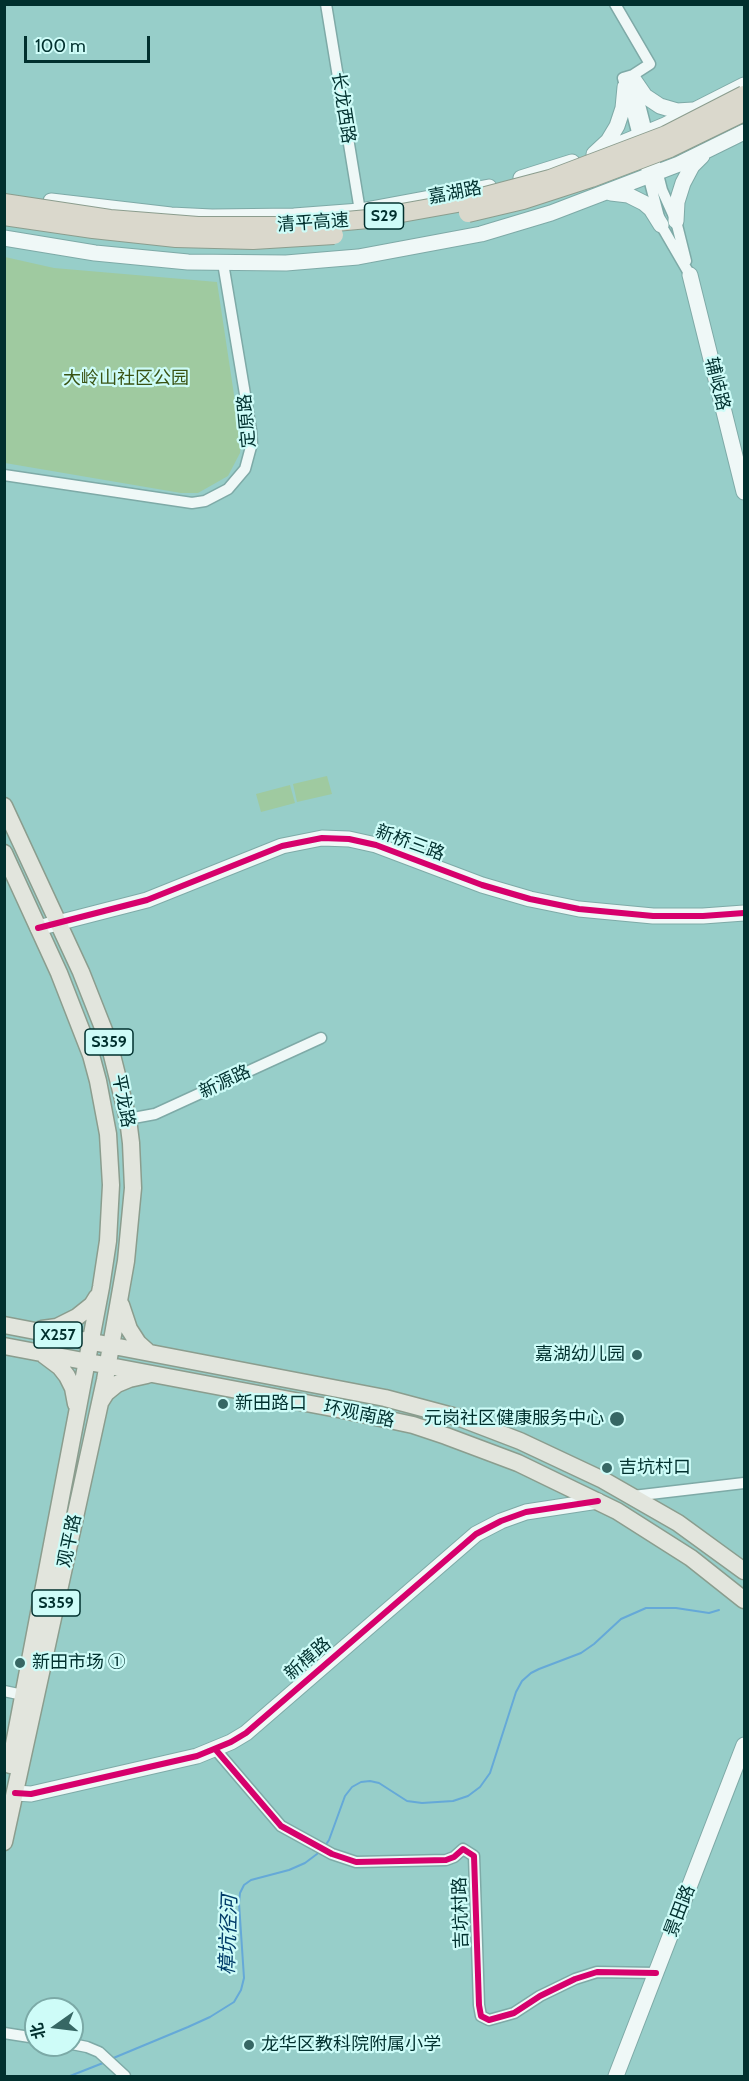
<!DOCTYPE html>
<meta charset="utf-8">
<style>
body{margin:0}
#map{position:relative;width:749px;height:2081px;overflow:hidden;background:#97cec9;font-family:Cabin,"Noto Sans SC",sans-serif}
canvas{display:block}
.frame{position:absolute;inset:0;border:6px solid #01302e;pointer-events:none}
.north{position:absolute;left:24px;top:1997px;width:60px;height:60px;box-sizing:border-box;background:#cefcf8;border:2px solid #7caaa7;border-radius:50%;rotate:256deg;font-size:16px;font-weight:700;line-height:24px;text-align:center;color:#01302e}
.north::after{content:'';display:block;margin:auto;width:21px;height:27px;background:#366764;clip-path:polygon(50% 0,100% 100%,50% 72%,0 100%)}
.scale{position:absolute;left:24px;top:36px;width:126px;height:27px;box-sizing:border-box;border:3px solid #01302e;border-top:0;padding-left:8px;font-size:18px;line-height:21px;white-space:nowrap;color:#01302e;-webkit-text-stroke:4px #cefcf8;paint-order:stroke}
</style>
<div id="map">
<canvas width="749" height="2081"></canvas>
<div class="frame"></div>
<div class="north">北</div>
<div class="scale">100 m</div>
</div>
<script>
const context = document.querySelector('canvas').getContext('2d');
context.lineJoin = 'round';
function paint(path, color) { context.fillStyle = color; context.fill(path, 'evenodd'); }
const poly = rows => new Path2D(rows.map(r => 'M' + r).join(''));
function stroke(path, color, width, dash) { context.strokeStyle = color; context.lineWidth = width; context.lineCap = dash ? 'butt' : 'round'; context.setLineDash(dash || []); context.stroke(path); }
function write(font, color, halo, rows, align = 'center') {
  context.font = font + ' Cabin,"Noto Sans SC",sans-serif'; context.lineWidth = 4.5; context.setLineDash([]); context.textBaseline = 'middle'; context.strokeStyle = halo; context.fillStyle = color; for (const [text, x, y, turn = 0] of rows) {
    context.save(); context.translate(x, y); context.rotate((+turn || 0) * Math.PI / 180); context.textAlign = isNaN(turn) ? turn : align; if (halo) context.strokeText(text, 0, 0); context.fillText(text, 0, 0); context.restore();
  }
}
paint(poly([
 [5,257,54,268,217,282,241,441,240,453,228,476,198,493,181,493,5,463],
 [327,776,332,794,297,802,293,784],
 [290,785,295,803,261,812,256,794]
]), '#9fcaa0');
stroke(poly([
 [325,1846,329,1840,345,1796,352,1787,361,1782,370,1781,379,1783,407,1801,422,1803,453,1801,468,1796,480,1787,490,1773,516,1692,522,1681,531,1673,539,1669,581,1653,594,1644,621,1619,646,1608,676,1608,709,1613,719,1610],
 [111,2059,188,2027,210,2017,234,2002,241,1990,244,1978,239,1903,240,1893,244,1885,251,1880,289,1870,305,1863,321,1851],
 [70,2076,103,2063]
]), '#65a9d8', 2);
const street = poly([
 [326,4,360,211],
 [615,4,650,64,633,75,623,78,661,225,690,275],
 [636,89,662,190,676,221,686,261],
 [4,475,192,503,205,501,228,489,245,469,252,443,251,430,223,263],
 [128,1119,155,1114,321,1038],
 [633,1496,744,1483],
 [4,1691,23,1695],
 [216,1750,281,1826,332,1854,356,1862,446,1860,454,1857,463,1849,474,1856,479,2005,481,2016,489,2020,514,2013,540,1996,575,1979,597,1972,656,1973],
 [4,2033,36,2038],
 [72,2044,87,2047,99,2052,125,2076]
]);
const secondary = poly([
 [634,80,645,96,660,106,677,111,693,110],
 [617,145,665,125,744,85],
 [594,154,608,141,617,126,623,108,625,87],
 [521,178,572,162],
 [611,193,628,195,644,203,651,209,661,225],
 [51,201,171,215,212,217,294,216,360,211,489,187],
 [676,221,677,202,683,183,692,166,702,156],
 [4,238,95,253,188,262,286,263,358,257,481,234,551,213,679,164,744,132],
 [690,275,744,492],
 [38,928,147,900,282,846,322,838,349,839,376,845,482,885,530,899,579,909,653,916,703,916,744,913],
 [15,1793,31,1794,197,1756,231,1742,246,1733,476,1534,501,1521,526,1512,598,1501],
 [616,2076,744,1745]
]);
const primary = poly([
 [4,806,81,972,109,1043,128,1119,131,1143,133,1188,126,1261,105,1380,4,1842],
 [4,853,59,973,91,1055,98,1081,108,1134,111,1185,108,1241,101,1287,10,1765],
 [121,1305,129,1329,138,1343,148,1352],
 [4,1325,385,1398,460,1418,520,1441,603,1480,678,1523,744,1571],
 [42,1329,57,1327,77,1317,92,1305,97,1297],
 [4,1346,343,1410,413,1425,446,1436,518,1463,617,1511,691,1558,744,1600],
 [44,1355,60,1367,67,1376,73,1388,76,1404],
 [101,1401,106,1393,117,1384,129,1379,147,1375]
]);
stroke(street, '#7eaaa7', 13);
stroke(secondary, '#7eaaa7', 17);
stroke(primary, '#8b9d8e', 19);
stroke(street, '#eff8f7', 10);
stroke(secondary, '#eff8f7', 15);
stroke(primary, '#e2e5dd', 16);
const highwayBridge = poly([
 [4,203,110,219,198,226,292,226,368,219,463,202,550,179,666,135,744,95],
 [468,213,523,200,591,178,670,148,744,112],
 [4,216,93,229,176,238,253,240,334,235]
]);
stroke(highwayBridge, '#8b9d8e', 20, []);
stroke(highwayBridge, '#dad8cc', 18);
stroke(poly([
 [38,928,147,900,282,846,322,838,349,839,376,845,482,885,530,899,579,909,653,916,703,916,744,913],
 [216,1750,281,1826,332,1854,356,1862,446,1860,454,1857,463,1849,474,1856,479,2005,481,2016,489,2020,514,2013,540,1996,575,1979,597,1972,656,1973],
 [15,1793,31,1794,197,1756,231,1742,246,1733,476,1534,501,1521,526,1512,598,1501]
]), '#d6006c', 6);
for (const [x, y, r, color] of [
 [637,1355,6,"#366764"],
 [223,1404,6,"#366764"],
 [617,1419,8,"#366764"],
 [607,1468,6,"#366764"],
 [20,1663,6,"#366764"],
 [249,2045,6,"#366764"]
]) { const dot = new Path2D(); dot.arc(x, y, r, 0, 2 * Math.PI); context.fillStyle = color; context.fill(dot); stroke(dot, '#cefcf8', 2); }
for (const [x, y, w] of [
 [384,216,39],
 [109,1042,48],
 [58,1335,48],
 [56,1603,48]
]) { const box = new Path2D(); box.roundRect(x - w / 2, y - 13, w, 26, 4.5); context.fillStyle = '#cefcf8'; context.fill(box); stroke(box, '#01302e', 1.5); }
write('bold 16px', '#01302e', null, [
 ["S29",384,216],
 ["S359",109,1042],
 ["X257",58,1335],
 ["S359",56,1603]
]);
write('18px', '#01302e', '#cefcf8', [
 ["长龙西路",343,108,81],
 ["嘉湖路",455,193,-11],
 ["清平高速",313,223,-4],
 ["辅岐路",717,384,76],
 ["定原路",247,421,-95],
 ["新桥三路",410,843,20],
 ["新源路",225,1082,-25],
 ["平龙路",123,1101,79],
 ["环观南路",359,1414,12],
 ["观平路",70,1541,-78],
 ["新樟路",308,1659,-41],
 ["景田路",680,1911,-69],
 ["吉坑村路",461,1913,-92]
]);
write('18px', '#395313', '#cefcf8', [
 ["大岭山社区公园",126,379]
]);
write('18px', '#01302e', '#cefcf8', [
 ["嘉湖幼儿园",625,1355,"right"],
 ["新田路口",235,1404],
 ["元岗社区健康服务中心",604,1419,"right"],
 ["吉坑村口",619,1468],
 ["新田市场 ①",32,1663],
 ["龙华区教科院附属小学",261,2045]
], 'left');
write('italic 20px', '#023d69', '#cefcf8', [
 ["樟坑径河",229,1935,-88]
]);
</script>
